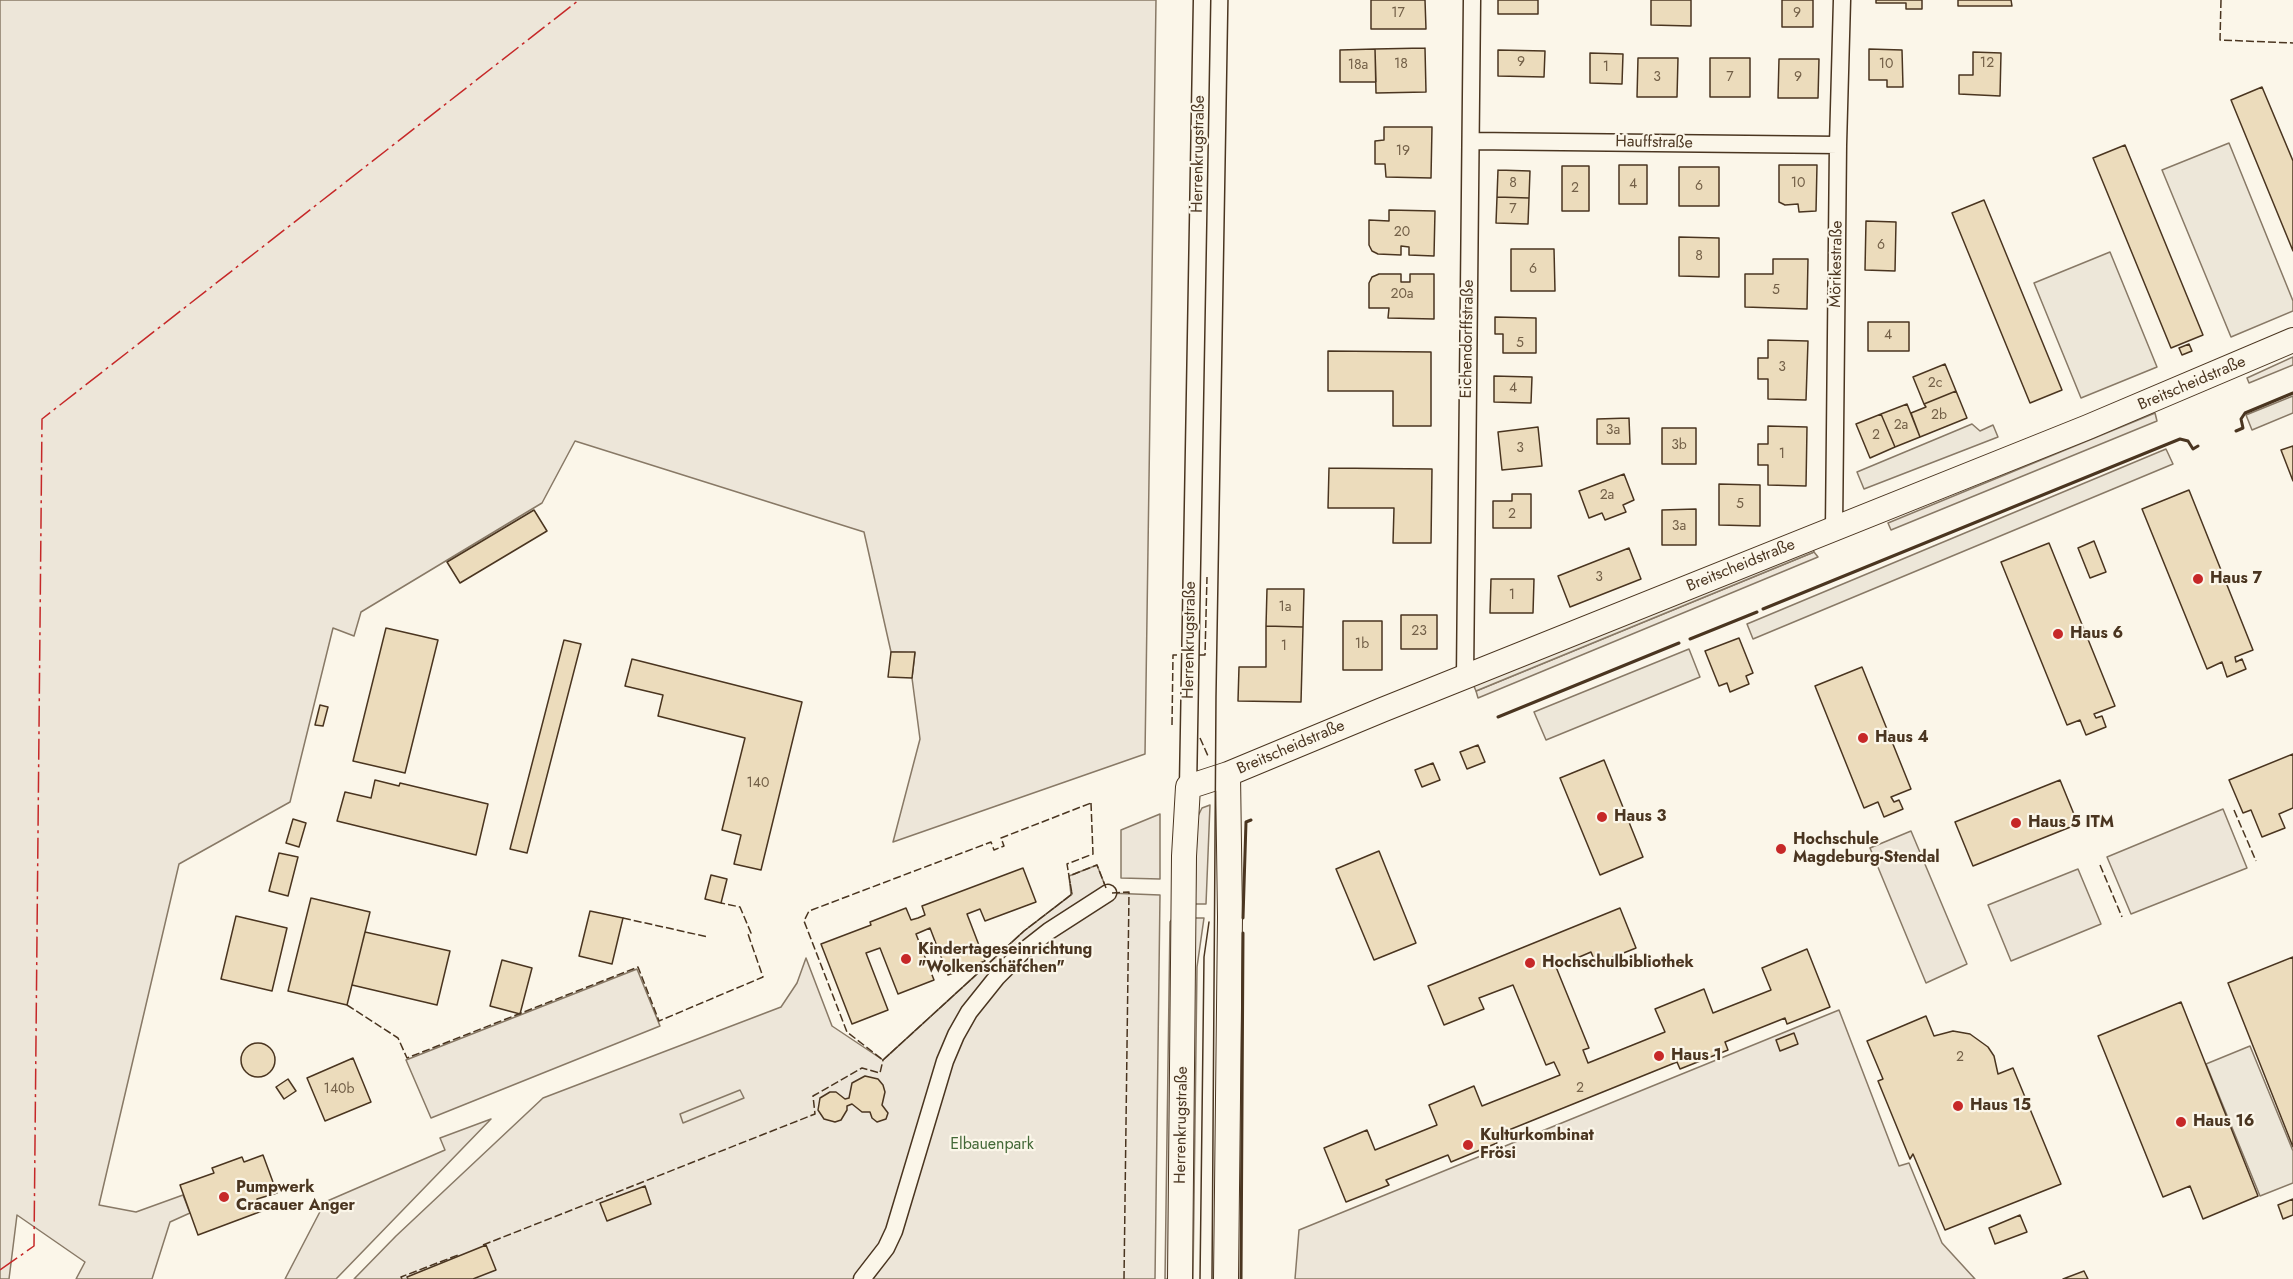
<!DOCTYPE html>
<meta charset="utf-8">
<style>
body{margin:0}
canvas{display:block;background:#fbf6e9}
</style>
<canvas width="2293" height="1279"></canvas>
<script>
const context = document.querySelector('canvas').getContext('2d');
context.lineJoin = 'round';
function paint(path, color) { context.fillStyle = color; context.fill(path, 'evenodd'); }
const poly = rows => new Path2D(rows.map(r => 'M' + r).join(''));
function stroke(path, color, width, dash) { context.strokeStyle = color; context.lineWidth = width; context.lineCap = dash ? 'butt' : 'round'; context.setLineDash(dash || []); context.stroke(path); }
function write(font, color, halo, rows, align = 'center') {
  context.font = font + ' Jost,sans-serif'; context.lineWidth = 4.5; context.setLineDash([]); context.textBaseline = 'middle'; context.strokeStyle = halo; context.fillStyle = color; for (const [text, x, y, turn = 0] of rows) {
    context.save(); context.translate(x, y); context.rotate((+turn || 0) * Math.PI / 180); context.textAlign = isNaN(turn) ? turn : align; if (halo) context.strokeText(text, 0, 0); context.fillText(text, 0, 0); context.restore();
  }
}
const green = poly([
 [0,0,1156,0,1145,754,893,842,920,739,912,678,915,653,891,652,864,532,575,441,542,503,361,612,354,636,333,628,290,802,179,864,99,1205,136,1212,183,1195,190,1213,170,1222,152,1279,76,1279,85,1262,17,1215,9,1279,0,1279,0,0],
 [2293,357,2293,365,2249,383,2247,378,2293,357],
 [2155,413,2157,421,1891,530,1888,523,2155,413],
 [1814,552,1818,557,1478,698,1476,691,1814,552],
 [1210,805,1206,904,1195,904,1197,818,1202,808,1210,805],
 [2223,809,2247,868,2131,914,2107,857,2223,809],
 [1160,814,1160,879,1121,878,1121,830,1160,814],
 [1911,831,1967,964,1926,983,1870,848,1911,831],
 [1097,865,1108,893,1160,895,1155,1279,354,1279,396,1236,543,1098,781,1007,797,983,806,958,832,1026,883,1060,1024,931,1071,895,1069,876,1097,865],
 [2078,869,2101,924,2011,961,1988,905,2078,869],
 [1173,918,1171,1279,1165,1279,1170,922,1173,918],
 [1195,918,1204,918,1197,967,1193,1279,1190,1279,1195,918],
 [637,969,660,1026,431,1118,406,1060,637,969],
 [1839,1010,1899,1166,1909,1163,1942,1243,1975,1279,1295,1279,1299,1230,1839,1010],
 [491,1119,336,1279,285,1279,325,1202,445,1150,440,1138,491,1119]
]);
paint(green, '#ede6d9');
stroke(green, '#887966', 1.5);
const parking = poly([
 [2229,143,2293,301,2293,311,2231,337,2162,170,2229,143],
 [2110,252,2157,367,2081,398,2034,283,2110,252],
 [2293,396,2293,413,2252,430,2246,415,2293,396],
 [1972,424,1980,431,1993,425,1998,437,1864,489,1857,472,1972,424],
 [2166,449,2173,464,1753,639,1747,624,2166,449],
 [1812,546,1814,552,1476,691,1473,684,1812,546],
 [1689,649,1700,677,1546,740,1534,712,1689,649],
 [2250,1046,2293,1151,2293,1183,2260,1196,2206,1064,2250,1046],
 [740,1090,744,1098,683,1123,680,1114,740,1090]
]);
paint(parking, '#ede7d9');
stroke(parking, '#887966', 1.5);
const building = poly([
 [1371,0,1425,0,1426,29,1371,29,1371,0],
 [1498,0,1538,0,1538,14,1498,14,1498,0],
 [1651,0,1691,0,1691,26,1651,25,1651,0],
 [1782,0,1813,0,1813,27,1782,27,1782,0],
 [1876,0,1922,0,1922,9,1906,9,1906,3,1876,3,1876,0],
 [1958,0,2011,0,2012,6,1958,6,1958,0],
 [1425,48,1426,92,1376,93,1375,49,1425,48],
 [1375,49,1376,82,1340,82,1340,50,1375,49],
 [1869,49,1902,50,1903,87,1887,87,1887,80,1869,80,1869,49],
 [1498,50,1545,51,1544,77,1498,76,1498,50],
 [1973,52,2001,53,2000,96,1959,94,1959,75,1973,75,1973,52],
 [1590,53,1623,54,1622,84,1590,83,1590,53],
 [1638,58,1678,58,1677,97,1637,97,1638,58],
 [1710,58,1750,58,1750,97,1710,97,1710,58],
 [1779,59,1819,59,1818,98,1778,98,1779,59],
 [2262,87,2293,161,2293,251,2231,100,2262,87],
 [1384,127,1432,127,1431,178,1386,177,1385,164,1375,164,1375,141,1384,140,1384,127],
 [2125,145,2203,335,2171,348,2093,158,2125,145],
 [1619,165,1647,165,1647,204,1619,204,1619,165],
 [1779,165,1817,165,1816,211,1799,212,1798,204,1785,205,1779,202,1779,165],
 [1562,166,1589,166,1589,211,1562,211,1562,166],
 [1679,167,1719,167,1719,206,1679,206,1679,167],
 [1498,170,1530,171,1529,198,1497,197,1498,170],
 [1497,197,1529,198,1528,224,1496,223,1497,197],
 [1984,200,2062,390,2030,403,1952,213,1984,200],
 [1389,210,1435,211,1434,256,1409,255,1409,247,1401,246,1401,255,1378,254,1372,251,1369,245,1369,220,1389,221,1389,210],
 [1866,221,1896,222,1895,271,1865,270,1866,221],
 [1679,237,1719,238,1719,277,1679,276,1679,237],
 [1511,249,1554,249,1555,291,1511,291,1511,249],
 [1773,259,1808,259,1807,309,1745,307,1745,274,1773,274,1773,259],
 [1379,274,1401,274,1401,282,1410,282,1410,274,1434,274,1434,319,1388,318,1389,308,1369,308,1369,283,1372,277,1379,274],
 [1495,317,1536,318,1536,353,1503,353,1503,334,1495,334,1495,317],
 [1868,322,1909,322,1909,351,1868,351,1868,322],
 [1768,340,1808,341,1806,400,1768,399,1768,379,1758,379,1758,358,1768,358,1768,340],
 [2189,344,2192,351,2182,355,2179,348,2189,344],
 [1328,351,1431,352,1431,426,1393,426,1393,391,1328,391,1328,351],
 [1945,364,1956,391,1924,404,1913,377,1945,364],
 [1494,376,1532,377,1531,403,1494,402,1494,376],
 [1956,391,1967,418,1920,437,1911,413,1926,407,1924,404,1956,391],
 [1907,404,1920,437,1895,447,1881,414,1907,404],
 [1881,414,1895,447,1870,458,1856,424,1881,414],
 [1629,418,1630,444,1597,444,1597,419,1629,418],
 [1768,426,1807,427,1806,486,1768,485,1768,465,1758,465,1758,444,1768,444,1768,426],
 [1538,427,1542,466,1502,470,1498,432,1538,427],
 [1662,428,1696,428,1696,464,1662,464,1662,428],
 [2293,446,2293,481,2281,450,2293,446],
 [1329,468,1432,469,1431,543,1393,543,1394,508,1328,508,1329,468],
 [1624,474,1634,500,1623,505,1626,512,1605,520,1602,513,1589,518,1579,491,1624,474],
 [1719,484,1760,485,1760,526,1719,525,1719,484],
 [2189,490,2253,650,2235,657,2236,662,2242,659,2246,669,2227,677,2222,662,2207,669,2142,509,2189,490],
 [1512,494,1531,494,1531,528,1493,528,1493,501,1512,501,1512,494],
 [1696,509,1696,545,1662,545,1662,510,1696,509],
 [534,510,547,531,460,583,447,562,534,510],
 [2094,541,2106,572,2090,578,2078,548,2094,541],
 [2049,543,2115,706,2094,714,2096,718,2102,716,2106,727,2086,735,2080,720,2067,725,2001,562,2049,543],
 [1629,548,1641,579,1570,607,1558,576,1629,548],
 [1491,579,1534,579,1533,613,1490,613,1491,579],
 [1267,589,1304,589,1303,627,1266,626,1267,589],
 [1401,615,1437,615,1437,649,1401,649,1401,615],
 [1343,621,1382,621,1382,670,1343,670,1343,621],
 [1266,626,1303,627,1301,702,1238,701,1239,667,1266,667,1266,626],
 [386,628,438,640,405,773,353,761,386,628],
 [1739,638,1753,673,1746,676,1749,684,1730,692,1727,683,1719,686,1705,651,1739,638],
 [564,640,581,644,527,853,510,849,564,640],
 [891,652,915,652,912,678,888,677,891,652],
 [632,659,802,702,761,870,734,864,741,835,722,830,745,738,658,716,663,695,625,686,632,659],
 [1862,667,1911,789,1891,797,1894,802,1899,800,1903,809,1884,817,1878,802,1864,808,1815,686,1862,667],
 [320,705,328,707,323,726,315,725,320,705],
 [1478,745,1485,762,1467,769,1460,752,1478,745],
 [2293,754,2293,808,2279,814,2285,828,2262,837,2251,810,2243,813,2229,780,2293,754],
 [1604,760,1643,857,1600,875,1560,778,1604,760],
 [1433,763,1440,780,1422,787,1415,770,1433,763],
 [375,780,399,786,400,783,488,804,476,855,337,821,345,792,371,798,375,780],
 [2060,780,2078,824,1973,866,1955,822,2060,780],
 [293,819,306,823,299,847,286,843,293,819],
 [1379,851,1416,943,1374,960,1336,869,1379,851],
 [279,853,298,857,288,896,269,891,279,853],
 [1023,868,1036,902,985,921,980,909,967,914,985,961,948,975,930,928,916,934,934,980,898,994,880,948,866,953,888,1010,852,1024,821,944,871,925,870,922,906,908,911,920,918,918,925,915,922,906,1023,868],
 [711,875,727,879,721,903,705,899,711,875],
 [311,898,370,912,347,1005,288,991,311,898],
 [1620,908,1636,948,1596,964,1591,952,1556,967,1589,1048,1583,1050,1588,1063,1665,1032,1655,1009,1704,989,1713,1013,1771,990,1762,968,1807,949,1830,1007,1787,1024,1785,1018,1725,1042,1728,1050,1680,1069,1677,1062,1494,1136,1497,1143,1451,1162,1448,1155,1386,1180,1389,1185,1346,1202,1324,1148,1367,1130,1375,1150,1437,1125,1429,1105,1474,1086,1482,1106,1560,1075,1554,1062,1546,1065,1513,985,1479,998,1484,1009,1444,1025,1428,986,1620,908],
 [590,911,623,918,612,964,579,956,590,911],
 [236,916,287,928,272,991,221,979,236,916],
 [365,932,450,951,437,1005,352,985,365,932],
 [2293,957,2293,1147,2228,983,2293,957],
 [502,960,532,968,520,1014,490,1006,502,960],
 [2181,1002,2258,1196,2203,1219,2190,1186,2163,1197,2098,1036,2181,1002],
 [1926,1016,1934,1036,1953,1031,1970,1034,1988,1047,1994,1056,1998,1074,2013,1068,2061,1184,1945,1230,1913,1154,1910,1159,1878,1081,1883,1079,1867,1041,1926,1016],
 [1794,1033,1798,1044,1780,1051,1776,1040,1794,1033],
 '241 1060a17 17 0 1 1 34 0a17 17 0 1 1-34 0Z',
 [353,1058,371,1102,325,1121,307,1078,353,1058],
 [865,1076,878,1079,883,1085,885,1092,882,1105,888,1113,886,1119,877,1122,872,1118,870,1112,862,1112,852,1104,847,1106,847,1110,841,1120,835,1122,824,1119,818,1110,820,1098,830,1092,836,1092,845,1099,849,1098,852,1083,865,1076],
 [288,1079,296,1091,284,1099,276,1087,288,1079],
 [263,1155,277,1193,257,1199,262,1211,198,1235,180,1185,214,1173,212,1168,242,1157,244,1162,263,1155],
 [645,1186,651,1204,607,1221,600,1203,645,1186],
 [2293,1199,2293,1215,2283,1219,2278,1205,2293,1199],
 [2020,1215,2027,1232,1995,1244,1989,1228,2020,1215],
 [486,1245,496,1270,473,1279,408,1279,407,1277,486,1245],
 [2084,1271,2088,1279,2063,1279,2084,1271]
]);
paint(building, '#ecdcbc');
stroke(building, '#4a3520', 1.5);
const street = poly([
 [1471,141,1838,145],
 [1834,528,1838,145,1842,0],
 [1465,677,1472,0],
 [1188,787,1202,0],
 [862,1279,886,1248,894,1231,945,1061,956,1035,969,1012,997,977,1021,953,1049,931,1108,893]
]);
const secondary = poly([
 [1180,1279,1184,856,1188,787,1228,774,1382,710,2088,427,2293,340],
 [1226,1279,1230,917,1228,774]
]);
stroke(street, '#4a3520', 19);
stroke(secondary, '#4a3520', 26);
stroke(street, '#fbf6e9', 16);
stroke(secondary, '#fbf6e9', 24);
stroke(poly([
 [1200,1279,1204,957,1209,922],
 [1212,1279,1216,696,1228,0]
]), '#4a3520', 1.5);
stroke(poly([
 [2221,0,2220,40,2293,43],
 [1199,655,1205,655,1207,577],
 [1172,725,1173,655,1179,655],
 [1200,738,1208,756],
 [1091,803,1093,854,1067,864,1072,894,1024,931,883,1060,847,1032,804,921,809,911,991,842,994,850,1004,846,1001,838,1091,803],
 [2234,810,2256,861],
 [2100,865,2122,917],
 [1112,893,1129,892,1124,1279],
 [623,918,708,937],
 [347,1005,398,1038,407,1058,638,967,659,1021,763,977,748,934,751,933,740,907,721,903],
 [483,1245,815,1114,813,1096,862,1068,880,1073,883,1060,1024,931,1072,894,1069,876,1097,865,1106,888],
 [402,1279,401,1277,458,1255]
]), '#4a3520', 1.5, [8, 3]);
stroke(poly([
 [2236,431,2243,428,2241,419,2245,413,2293,393],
 [1763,609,2180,439,2188,441,2193,449,2198,446],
 [1690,639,1757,612],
 [1498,717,1679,643],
 [1243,918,1246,822,1251,820],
 [1241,1279,1243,933]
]), '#4a3520', 3);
stroke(poly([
 [0,1270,34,1246,42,419,579,0]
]), '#c62828', 1.5, [21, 4.5, 3, 4.5]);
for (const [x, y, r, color] of [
 [2198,579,6,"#c62828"],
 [2058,634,6,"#c62828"],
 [1863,738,6,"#c62828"],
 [1602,817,6,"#c62828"],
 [2016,823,6,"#c62828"],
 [1781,849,6,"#c62828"],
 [906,959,6,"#c62828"],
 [1530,963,6,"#c62828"],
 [1659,1056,6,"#c62828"],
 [1958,1106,6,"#c62828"],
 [2181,1122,6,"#c62828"],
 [1468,1145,6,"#c62828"],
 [224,1197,6,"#c62828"]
]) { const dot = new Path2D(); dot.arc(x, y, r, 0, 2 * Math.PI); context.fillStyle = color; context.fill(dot); stroke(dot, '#fbf6e9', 2); }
write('14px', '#725f47', null, [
 ["17",1398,14],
 ["9",1797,14],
 ["9",1521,63],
 ["12",1987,64],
 ["18",1401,65],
 ["10",1886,65],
 ["18a",1358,66],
 ["1",1606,68],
 ["3",1657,78],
 ["7",1730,78],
 ["9",1798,78],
 ["19",1403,152],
 ["8",1513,184],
 ["10",1798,184],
 ["4",1633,185],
 ["6",1699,187],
 ["2",1575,189],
 ["7",1513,210],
 ["20",1402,233],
 ["6",1881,246],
 ["8",1699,257],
 ["6",1533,270],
 ["5",1776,291],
 ["20a",1402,295],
 ["4",1888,336],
 ["5",1520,344],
 ["3",1782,368],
 ["2c",1935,384],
 ["4",1513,389],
 ["2b",1939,416],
 ["2a",1901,426],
 ["3a",1613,431],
 ["2",1876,436],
 ["3b",1679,446],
 ["3",1520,449],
 ["1",1782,455],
 ["2a",1607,496],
 ["5",1740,505],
 ["2",1512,515],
 ["3a",1679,527],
 ["3",1599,578],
 ["1",1512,596],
 ["1a",1285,608],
 ["23",1419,632],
 ["1b",1362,645],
 ["1",1284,647],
 ["140",758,784],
 ["2",1960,1058],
 ["2",1580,1089],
 ["140b",339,1090]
]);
write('16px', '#4a3520', '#fbf6e9', [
 ["Hauffstraße",1654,143,1],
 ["Herrenkrugstraße",1199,154,-89],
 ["Mörikestraße",1837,264,-89],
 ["Eichendorffstraße",1468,339,-89],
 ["Breitscheidstraße",2192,384,-23],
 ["Breitscheidstraße",1741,566,-22],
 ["Herrenkrugstraße",1190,640,-89],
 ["Breitscheidstraße",1291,748,-23],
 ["Herrenkrugstraße",1182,1125,-89]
]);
write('bold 16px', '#4a3520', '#fbf6e9', [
 ["Haus 7",2210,579],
 ["Haus 6",2070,634],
 ["Haus 4",1875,738],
 ["Haus 3",1614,817],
 ["Haus 5 ITM",2028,823],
 ["Hochschule",1793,840],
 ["Magdeburg-Stendal",1793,858],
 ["Kindertageseinrichtung",918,950],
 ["\"Wolkenschäfchen\"",918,968],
 ["Hochschulbibliothek",1542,963],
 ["Haus 1",1671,1056],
 ["Haus 15",1970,1106],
 ["Haus 16",2193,1122],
 ["Kulturkombinat",1480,1136],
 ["Frösi",1480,1154],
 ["Pumpwerk",236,1188],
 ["Cracauer Anger",236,1206]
], 'left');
write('16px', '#436837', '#fbf6e9', [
 ["Elbauenpark",992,1145]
]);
</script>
